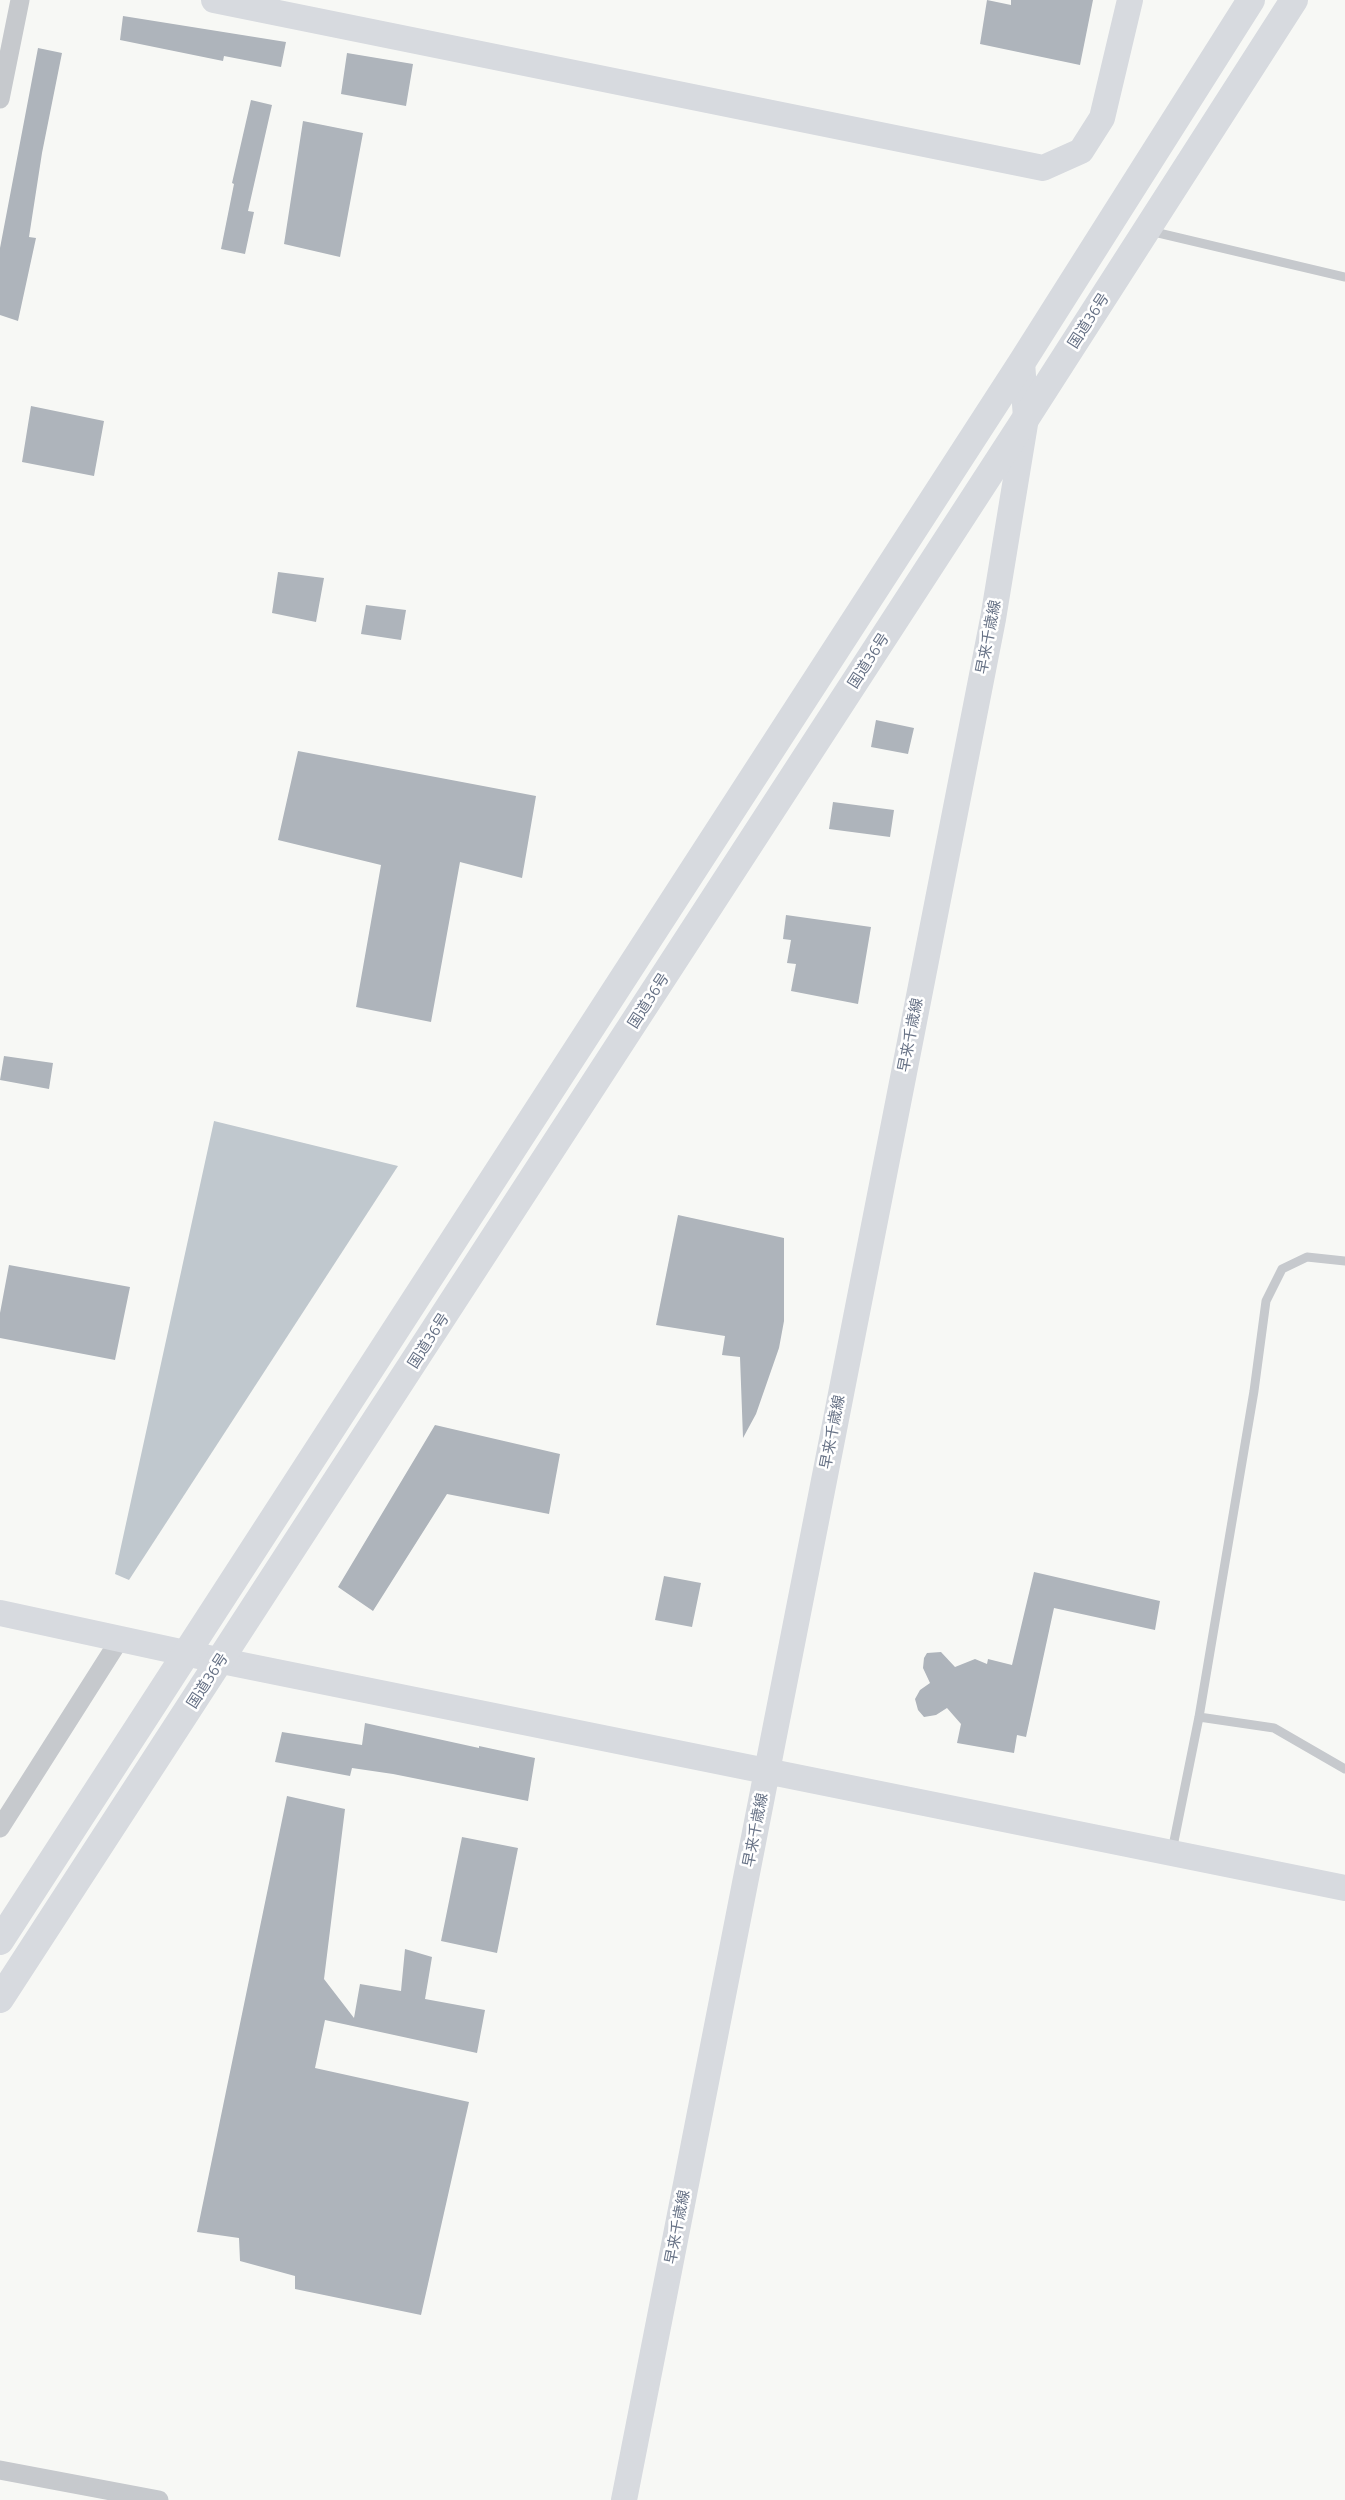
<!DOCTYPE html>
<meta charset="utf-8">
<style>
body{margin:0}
canvas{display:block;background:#f7f8f5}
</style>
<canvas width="1345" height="2500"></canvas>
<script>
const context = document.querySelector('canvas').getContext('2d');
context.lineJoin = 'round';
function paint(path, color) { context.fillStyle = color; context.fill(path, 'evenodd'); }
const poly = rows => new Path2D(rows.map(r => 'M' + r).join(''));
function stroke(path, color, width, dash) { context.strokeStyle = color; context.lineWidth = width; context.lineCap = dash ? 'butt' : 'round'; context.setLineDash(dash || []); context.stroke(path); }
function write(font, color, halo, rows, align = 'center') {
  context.font = font + ' "Open Sans","Noto Sans JP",sans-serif'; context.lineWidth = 5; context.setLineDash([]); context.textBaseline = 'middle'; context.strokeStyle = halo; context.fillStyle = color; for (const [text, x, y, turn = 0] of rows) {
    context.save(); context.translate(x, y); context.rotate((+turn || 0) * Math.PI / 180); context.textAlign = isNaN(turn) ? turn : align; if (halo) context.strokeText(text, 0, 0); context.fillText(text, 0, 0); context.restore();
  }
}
paint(poly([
 [214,1121,398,1166,129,1580,115,1574]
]), '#c0c8ce');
paint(poly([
 [987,0,1011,5,1011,0,1093,0,1080,65,980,44],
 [123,16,286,42,281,67,224,56,223,61,120,40],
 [38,48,62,53,42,153,29,237,36,238,18,321,0,315,0,248],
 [347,53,413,64,406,106,341,94],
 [251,100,272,105,248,211,254,212,245,254,221,249,234,184,232,183],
 [303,121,363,133,340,257,284,244],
 [31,406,104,421,94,476,22,462],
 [278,572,324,578,316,622,272,613],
 [366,605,406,610,401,640,361,634],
 [876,720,914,728,908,754,871,747],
 [298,751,536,796,522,878,460,862,431,1022,356,1007,381,865,278,840],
 [833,802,894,810,890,837,829,829],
 [786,915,871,927,858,1004,791,991,796,964,787,963,791,940,783,939],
 [4,1056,53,1063,49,1089,0,1080],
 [678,1215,784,1238,784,1321,779,1348,756,1414,743,1438,740,1357,722,1355,725,1336,656,1325],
 [9,1265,130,1287,115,1360,0,1338,0,1313],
 [435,1425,560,1454,549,1514,447,1494,373,1611,338,1587],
 [1034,1572,1160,1601,1155,1630,1054,1608,1026,1737,1017,1735,1014,1753,957,1743,961,1724,947,1708,936,1715,924,1717,918,1710,915,1699,920,1690,930,1683,923,1668,924,1658,927,1653,941,1652,955,1667,975,1659,987,1664,988,1659,1012,1665],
 [664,1576,701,1583,692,1627,655,1620],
 [365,1723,479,1748,479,1746,535,1758,528,1801,393,1774,352,1768,350,1776,275,1762,282,1732,362,1745],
 [287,1796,345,1809,324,1979,354,2018,360,1984,401,1991,405,1949,432,1957,425,1999,485,2010,477,2053,325,2020,315,2068,469,2102,421,2315,295,2289,295,2276,240,2261,239,2238,197,2232],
 [462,1837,518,1848,497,1953,441,1941]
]), '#aeb4bb');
stroke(poly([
 [1150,231,1345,277],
 [1199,1717,1274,1728,1345,1769],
 [1172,1851,1199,1717,1254,1391,1266,1301,1282,1269,1307,1257,1345,1261]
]), '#c6c9cd', 9);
stroke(poly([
 [0,99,20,0],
 [0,1828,120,1639],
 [0,2470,159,2500]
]), '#c6c9cd', 19);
stroke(poly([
 [214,0,1043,168,1081,151,1102,118,1130,0],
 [0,1613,222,1661,1345,1888],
 [624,2500,993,619,1026,418,1022,362]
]), '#d7dadf', 26);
stroke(poly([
 [0,1941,1022,362,1251,0],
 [0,1999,1026,418,1294,0]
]), '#d7dadf', 28);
write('15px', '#677286', '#fff', [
 ["国道36号",1089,321,-57],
 ["早来千歳線",989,637,-79],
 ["国道36号",869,661,-57],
 ["国道36号",649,1001,-57],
 ["早来千歳線",911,1035,-79],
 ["国道36号",429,1341,-57],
 ["早来千歳線",833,1432,-79],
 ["国道36号",208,1681,-57],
 ["早来千歳線",756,1830,-79],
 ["早来千歳線",678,2227,-79]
]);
</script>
